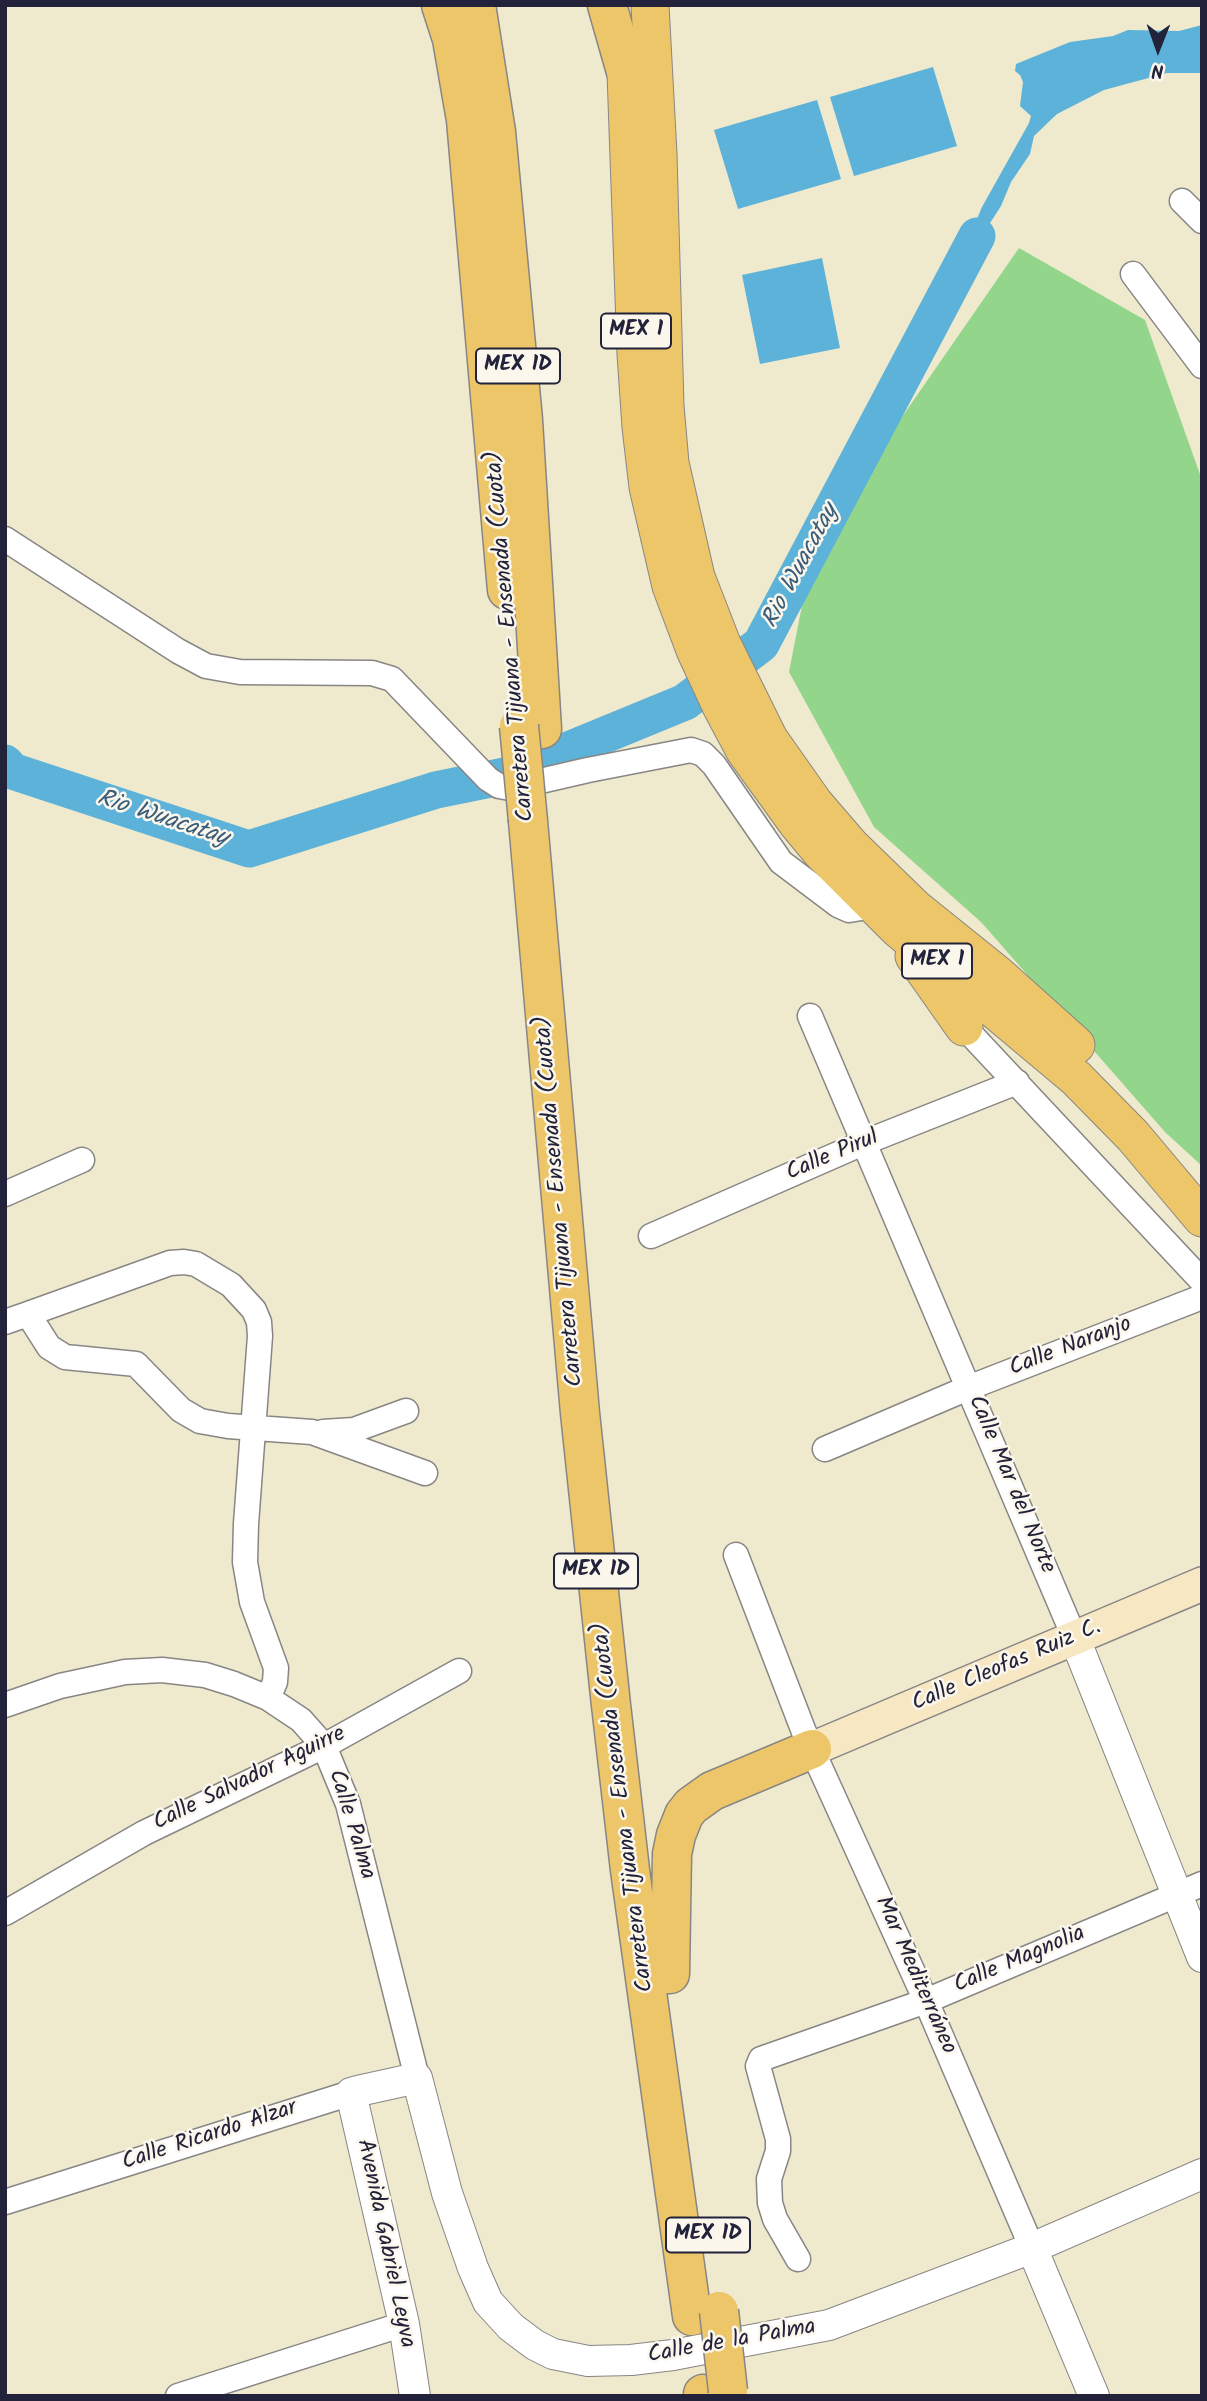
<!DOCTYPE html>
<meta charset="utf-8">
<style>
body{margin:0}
#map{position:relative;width:1207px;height:2401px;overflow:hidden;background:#efe9ce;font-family:Kalam,sans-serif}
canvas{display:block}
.frame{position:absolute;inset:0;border:7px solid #22223b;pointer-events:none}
.north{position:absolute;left:1123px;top:14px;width:70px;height:70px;-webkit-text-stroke:5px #fbf7ec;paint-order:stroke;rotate:181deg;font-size:19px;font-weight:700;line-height:28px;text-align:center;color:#22223b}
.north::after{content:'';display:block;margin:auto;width:24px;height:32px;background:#22223b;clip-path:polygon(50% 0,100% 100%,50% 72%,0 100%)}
</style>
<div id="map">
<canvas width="1207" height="2401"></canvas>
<div class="frame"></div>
<div class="north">N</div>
</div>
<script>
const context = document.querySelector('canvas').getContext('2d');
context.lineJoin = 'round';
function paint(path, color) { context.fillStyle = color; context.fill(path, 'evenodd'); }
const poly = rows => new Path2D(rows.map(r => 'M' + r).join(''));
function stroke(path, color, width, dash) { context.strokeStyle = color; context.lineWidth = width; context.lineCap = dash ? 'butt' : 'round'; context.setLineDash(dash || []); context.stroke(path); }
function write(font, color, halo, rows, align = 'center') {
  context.font = font + ' Kalam,sans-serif'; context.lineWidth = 5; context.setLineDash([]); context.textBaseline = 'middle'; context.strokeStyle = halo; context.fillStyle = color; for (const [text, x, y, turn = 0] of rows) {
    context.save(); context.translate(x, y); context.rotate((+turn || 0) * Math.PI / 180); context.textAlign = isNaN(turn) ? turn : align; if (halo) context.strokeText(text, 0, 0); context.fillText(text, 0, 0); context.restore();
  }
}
paint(poly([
 [1019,248,1145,320,1202,480,1202,1166,1165,1132,981,922,874,827,789,672,814,544]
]), '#94d58c');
paint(poly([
 [1202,25,1202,73,1167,73,1104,90,1057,114,1034,136,1030,154,1011,182,1001,206,952,282,953,275,982,207,1029,123,1031,116,1020,106,1023,82,1020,75,1015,71,1016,64,1070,42,1113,36,1128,30,1179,31],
 [933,67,957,146,854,176,830,97],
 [817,100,841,179,738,209,714,130],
 [822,258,840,348,760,364,742,275]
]), '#5cb2d8');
stroke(poly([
 [5,763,12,771,249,849,436,790,505,776,685,702,761,644,977,236]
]), '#5cb2d8', 37);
const minor = poly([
 [1182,201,1202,221],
 [1133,274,1202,366],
 [5,539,178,651,206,666,240,672,372,673,392,679,488,779,499,786,510,788,588,770,691,750,703,754,714,765,781,862,838,905,849,910,874,906],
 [810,1016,1075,1639],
 [964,1027,1202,1281],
 [5,1194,82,1160],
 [651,1236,863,1143,1017,1082],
 [28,1314,170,1263,184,1262,196,1264,231,1285,254,1310,259,1322,260,1336,246,1524,245,1562,252,1602,276,1668,275,1682,268,1698],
 [5,1322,28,1314,49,1347,65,1357,136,1364,181,1410,200,1421,228,1426,312,1432,425,1473],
 [323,1432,354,1430,406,1411],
 [825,1449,968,1388,1202,1297],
 [736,1555,804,1732,926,2001,1032,2248],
 [5,1705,60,1686,88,1680,125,1672,162,1670,205,1675,234,1684,268,1698,301,1720,324,1746,348,1804,417,2078],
 [5,1913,144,1833,324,1746,459,1671],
 [5,2202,351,2093],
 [798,2259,775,2219,770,2203,769,2179,778,2151,778,2139,758,2066,761,2059,926,2001,1202,1884],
 [178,2396,404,2324]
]);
const tertiary = poly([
 [1075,1639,1202,1957],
 [1032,2248,1094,2396],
 [415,2396,404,2324,351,2093,358,2091,417,2078,447,2193,473,2268,488,2302,511,2327,535,2345,553,2354,588,2361,631,2360,673,2355,829,2325,1032,2248,1202,2174]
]);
const secondary = poly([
 [812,1749,1202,1584]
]);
const primary = poly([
 [650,5,658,154,665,406,670,463,696,577,722,644,769,739,814,803,851,846,916,909,998,975,1076,1045],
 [625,45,636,354,641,427,648,487,671,586,695,650,721,706,745,751,797,823,821,852,897,928,1076,1078,1133,1136,1202,1218],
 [914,956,964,1027]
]);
const motorway = poly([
 [441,5,452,39,466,120,507,590],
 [476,5,496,132,523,420,542,729],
 [607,5,627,75],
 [528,821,580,1413,611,1705,630,1870,692,2316],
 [670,1974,672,1854,676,1835,684,1815,691,1806,712,1791,812,1749],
 [703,2394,704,2396]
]);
stroke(minor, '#888684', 27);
stroke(tertiary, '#888684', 32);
stroke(secondary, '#888684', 36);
stroke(primary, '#888684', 39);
stroke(motorway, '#888684', 41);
stroke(minor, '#fff', 24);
stroke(tertiary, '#fff', 30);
stroke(secondary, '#f7e8c3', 33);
stroke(primary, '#ecc669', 37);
stroke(motorway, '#ecc669', 38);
const motorwayBridge = poly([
 [519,726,528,821],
 [719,2311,728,2391]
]);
stroke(motorwayBridge, '#888684', 41, []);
stroke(motorwayBridge, '#ecc669', 38);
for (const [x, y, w] of [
 [636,331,70],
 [518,366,84],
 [937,961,70],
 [596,1571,84],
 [708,2235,84]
]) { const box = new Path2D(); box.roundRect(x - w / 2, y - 17.5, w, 35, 5); context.fillStyle = '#fbf7ec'; context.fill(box); stroke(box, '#22223b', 2); }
write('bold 21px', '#22223b', null, [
 ["MEX 1",636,331],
 ["MEX 1D",518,366],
 ["MEX 1",937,961],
 ["MEX 1D",596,1571],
 ["MEX 1D",708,2235]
]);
write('23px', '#22223b', '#fbf7ec', [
 ["Carretera Tijuana - Ensenada (Cuota)",512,636,-95],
 ["Calle Pirul",833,1157,-23],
 ["Carretera Tijuana - Ensenada (Cuota)",561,1201,-95],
 ["Calle Naranjo",1071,1348,-21],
 ["Calle Mar del Norte",1010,1485,67],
 ["Calle Cleofas Ruiz C.",1007,1667,-23],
 ["Calle Salvador Aguirre",250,1780,-26],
 ["Carretera Tijuana - Ensenada (Cuota)",625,1807,-97],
 ["Calle Palma",350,1825,73],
 ["Calle Magnolia",1020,1961,-23],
 ["Mar Mediterráneo",914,1976,66],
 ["Calle Ricardo Alzar",210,2137,-18],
 ["Avenida Gabriel Leyva",384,2244,78],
 ["Calle de la Palma",732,2343,-10]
]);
write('italic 24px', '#395c7a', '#fbf7ec', [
 ["Rio Wuacatay",802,567,-62],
 ["Rio Wuacatay",162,820,18]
]);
</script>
